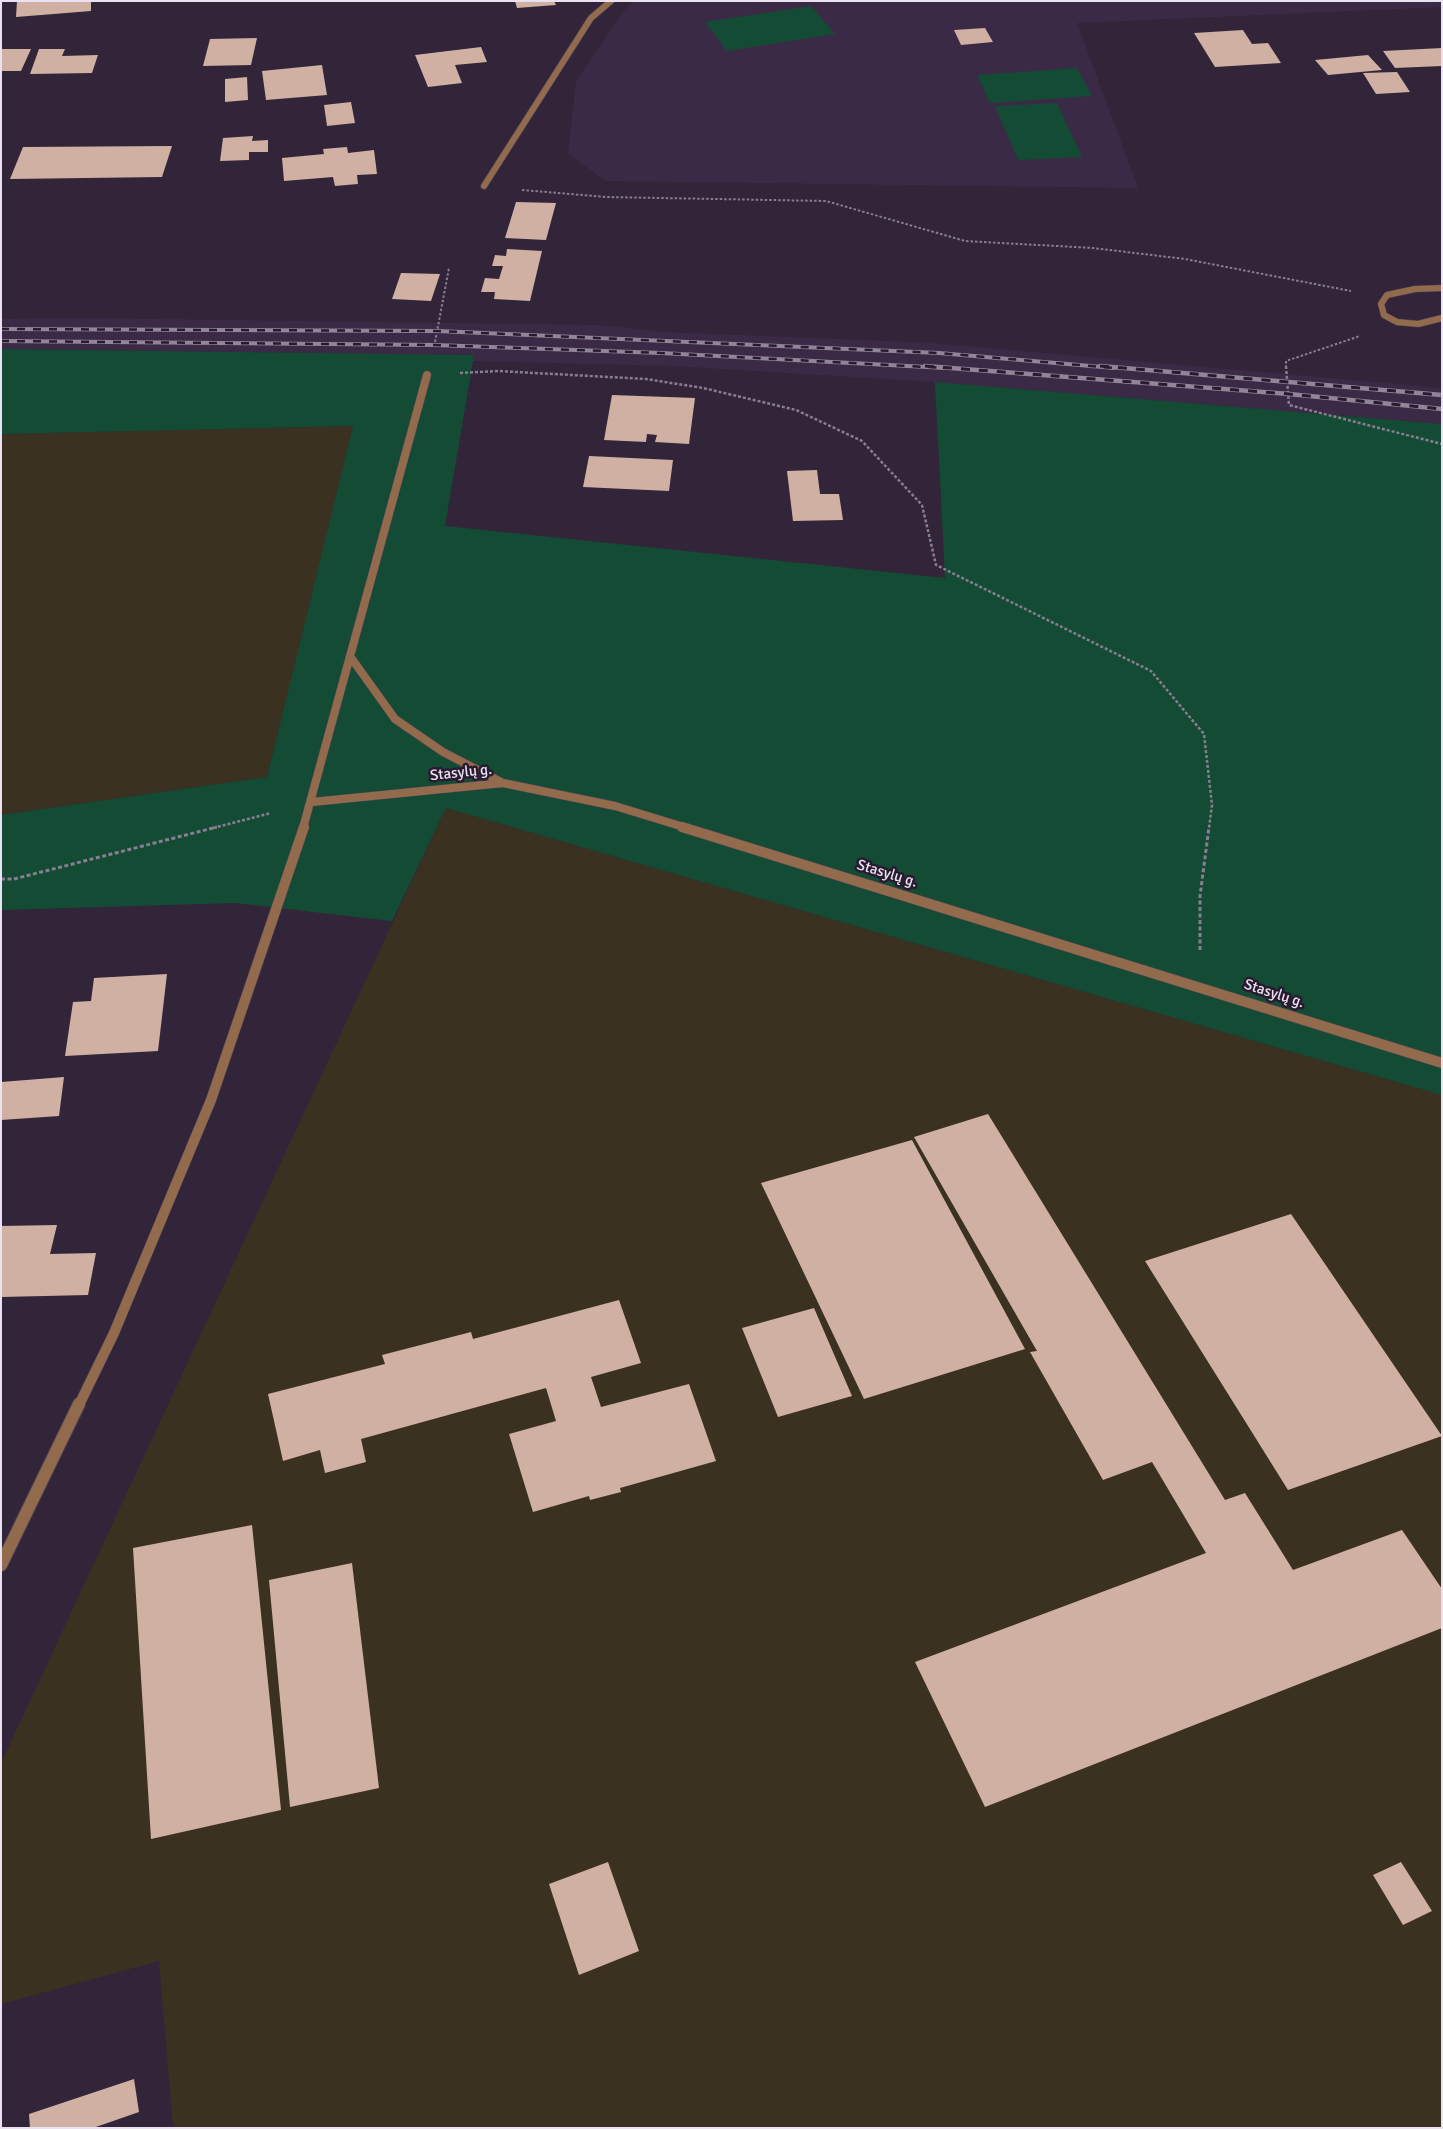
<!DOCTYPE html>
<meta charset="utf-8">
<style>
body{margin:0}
#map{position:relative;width:1443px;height:2129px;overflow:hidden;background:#32253a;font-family:Signika,sans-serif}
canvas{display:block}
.frame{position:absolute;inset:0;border:2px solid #ebe2f1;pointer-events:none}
</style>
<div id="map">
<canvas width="1443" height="2129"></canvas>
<div class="frame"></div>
</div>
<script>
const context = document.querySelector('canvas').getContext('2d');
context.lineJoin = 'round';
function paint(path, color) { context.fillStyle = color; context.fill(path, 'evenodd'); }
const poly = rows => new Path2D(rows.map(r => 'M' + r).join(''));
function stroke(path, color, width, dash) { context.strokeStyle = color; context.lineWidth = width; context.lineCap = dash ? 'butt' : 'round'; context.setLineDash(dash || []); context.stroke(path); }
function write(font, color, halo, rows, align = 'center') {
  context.font = font + ' Signika,sans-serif'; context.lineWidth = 5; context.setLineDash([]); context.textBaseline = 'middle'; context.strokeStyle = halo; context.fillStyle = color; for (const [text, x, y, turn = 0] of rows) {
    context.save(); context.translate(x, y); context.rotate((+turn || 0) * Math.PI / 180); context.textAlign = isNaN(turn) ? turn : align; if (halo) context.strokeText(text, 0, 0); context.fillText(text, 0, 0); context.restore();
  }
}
paint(poly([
 [353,426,267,777,1,815,1,434],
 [446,808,1442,1095,1442,2128,173,2128,159,1961,1,2004,1,1763]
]), '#3b3121');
paint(poly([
 [643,1,1442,1,1442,7,1077,23,1138,188,606,181,568,154,576,81,623,12,633,2],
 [78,318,597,325,665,332,931,343,1442,388,1442,424,935,382,675,366,473,361,474,355,1,349,1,319]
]), '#3b2a46');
paint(poly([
 [811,6,835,34,727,51,705,22],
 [1077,68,1092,96,990,103,977,75],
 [1057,103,1082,157,1018,160,995,106],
 [1,349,474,355,445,526,945,578,935,382,1442,424,1442,1095,446,808,392,921,235,903,1,910,1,815,267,777,353,426,1,434]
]), '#144b35');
paint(poly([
 [17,1,91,1,91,11,16,17],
 [515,1,554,1,556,5,517,8],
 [985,28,993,42,961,45,954,30],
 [1243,30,1252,44,1268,43,1281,63,1215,67,1194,33],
 [257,38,251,65,203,66,210,39],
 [481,47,487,62,455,65,462,83,428,87,415,55],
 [1442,48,1442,66,1395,68,1383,51],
 [1,49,31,49,21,71,1,71],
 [39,49,65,49,62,56,98,55,92,73,30,74],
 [1368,55,1382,70,1328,75,1315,60],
 [322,65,327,95,266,100,262,71],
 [1397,72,1410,92,1376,94,1363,73],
 [247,77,248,100,225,102,225,79],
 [351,102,355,123,327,126,324,105],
 [253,136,252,141,268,140,268,152,249,152,249,160,220,161,223,138],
 [172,146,162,177,10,179,23,147],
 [347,147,348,153,374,150,377,174,357,175,358,184,335,186,333,177,284,181,282,158,324,154,323,149],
 [516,202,556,203,546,240,505,238],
 [507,249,542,251,530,301,494,299,495,292,481,292,485,278,499,279,503,266,492,266,495,255,506,256],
 [401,273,440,274,431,301,392,299],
 [612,395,695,398,689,444,655,442,657,435,647,434,646,442,604,440],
 [589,456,673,460,669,491,583,487],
 [817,470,820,494,839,494,843,520,793,521,787,471],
 [167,974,158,1051,65,1056,73,1002,91,1001,94,978],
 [64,1077,59,1116,1,1120,1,1082],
 [988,1114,1225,1500,1245,1493,1293,1570,1402,1530,1442,1589,1442,1628,985,1807,915,1662,1206,1553,1152,1462,1103,1480,1030,1352,1037,1351,914,1137],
 [912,1140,1025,1349,864,1399,761,1183],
 [1291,1214,1442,1436,1288,1490,1145,1261],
 [57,1225,50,1254,96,1253,88,1295,1,1297,1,1226],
 [619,1300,641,1363,591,1377,601,1407,689,1384,716,1461,620,1488,621,1492,590,1500,589,1496,533,1512,509,1434,556,1421,546,1388,361,1439,366,1462,325,1473,320,1450,283,1461,268,1394,385,1364,382,1355,471,1332,473,1339],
 [814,1308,852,1396,778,1417,742,1328],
 [252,1525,281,1810,151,1839,133,1548],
 [352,1563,379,1788,290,1807,269,1580],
 [608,1862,639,1951,579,1975,549,1884],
 [1401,1862,1432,1911,1403,1925,1373,1875],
 [134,2079,139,2112,93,2128,30,2128,29,2114]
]), '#d0b0a2');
const minorFar3 = poly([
 [484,186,591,18,611,1],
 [1442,288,1415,289,1387,295,1381,304,1384,315,1397,322,1418,324,1442,318]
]);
const minorFar2 = poly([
 [352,659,395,719,443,752,503,783],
 [312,802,503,783,615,806,687,828],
 [303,828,427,375]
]);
const minorFar1 = poly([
 [682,827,1442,1063],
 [79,1405,114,1333,211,1100,304,827]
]);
const minor = poly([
 [1,1565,79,1404]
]);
stroke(minorFar3, '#504357', 7);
stroke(minorFar2, '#504357', 9);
stroke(minorFar1, '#504357', 11);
stroke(minor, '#504357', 14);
stroke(poly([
 [522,190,606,197,826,201,965,241,1093,248,1185,259,1351,291],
 [435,342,449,268],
 [1286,368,1286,361,1360,336]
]), '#897d90', 2, [2.5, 2]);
stroke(poly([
 [1286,366,1289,405,1442,444],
 [460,373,498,371,646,379,703,388,796,410,862,441,922,505,936,565,1151,671,1204,734,1212,805,1209,828],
 [213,828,271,813]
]), '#897d90', 2.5, [3, 2]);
stroke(poly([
 [1,879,14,879,217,827],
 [1200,950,1200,896,1209,827]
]), '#897d90', 3, [4, 2.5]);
stroke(minorFar3, '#926a4c', 6);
stroke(minorFar2, '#926a4c', 8);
stroke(minorFar1, '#926a4c', 10);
stroke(minor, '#926a4c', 12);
const railFar1 = poly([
 [1,329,438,331,939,353,1114,368],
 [1,341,435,345,661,353,946,368]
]);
const rail = poly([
 [925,366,1289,394,1442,409],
 [1100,366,1442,395]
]);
stroke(railFar1, '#918698', 4);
stroke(rail, '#918698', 4.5);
stroke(railFar1, '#281b30', 2.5, [8]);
stroke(rail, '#281b30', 3, [9]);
write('15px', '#ebe2f1', '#281b30', [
 ["Stasylų g.",461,773,-6],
 ["Stasylų g.",887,874,17],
 ["Stasylų g.",1274,994,18]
]);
</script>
